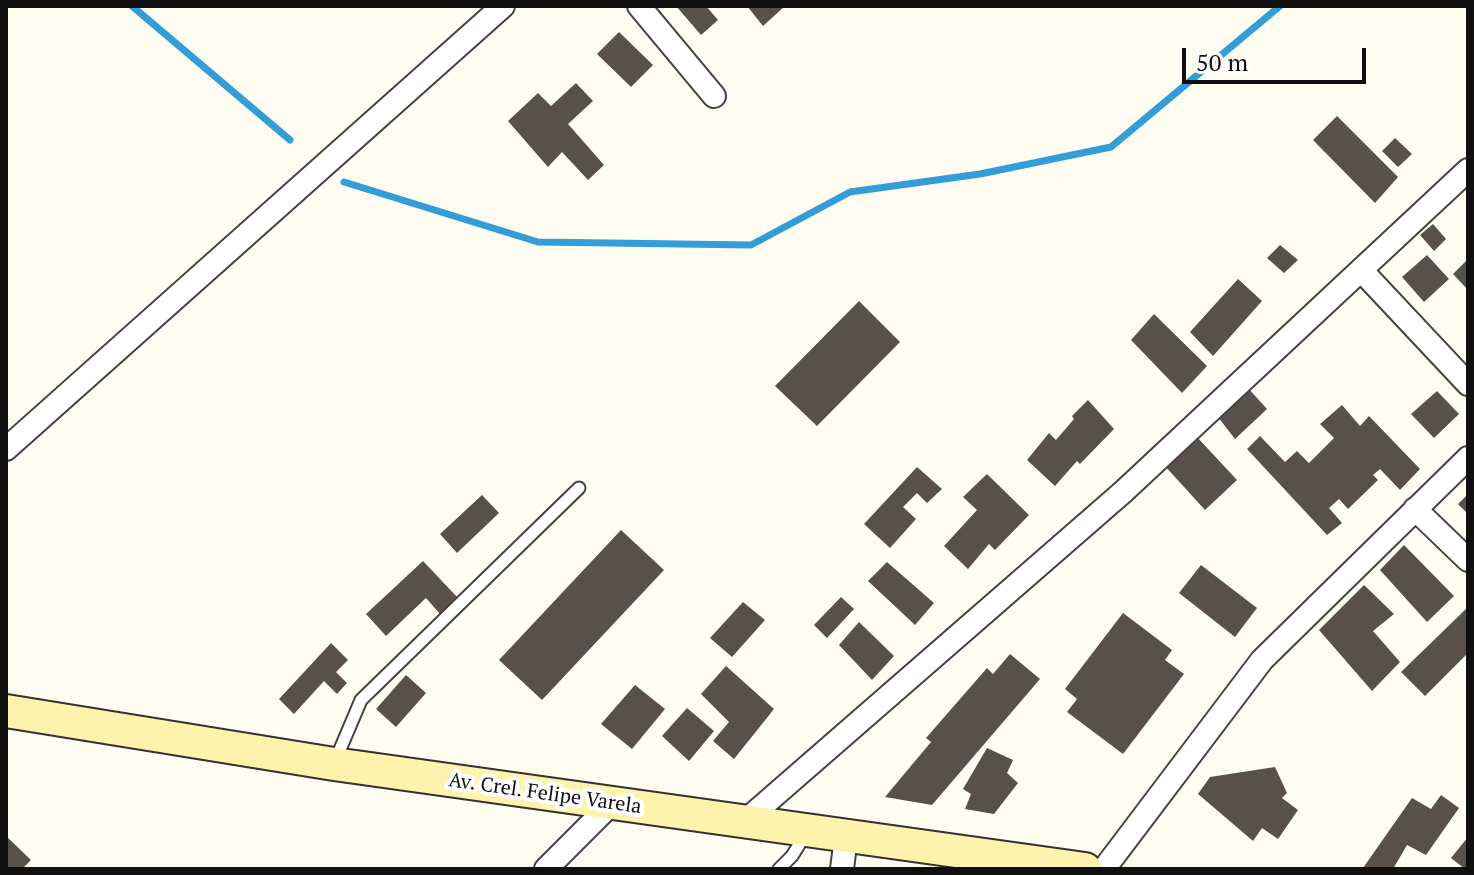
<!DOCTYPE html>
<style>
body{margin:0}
#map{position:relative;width:1474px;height:875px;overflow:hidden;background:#fffcf2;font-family:"PT Serif",serif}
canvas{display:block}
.frame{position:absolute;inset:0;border:8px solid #101010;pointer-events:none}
.scale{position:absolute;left:1182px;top:48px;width:184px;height:36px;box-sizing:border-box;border:4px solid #101010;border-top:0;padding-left:10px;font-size:24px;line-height:28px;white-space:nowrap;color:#101010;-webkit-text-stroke:6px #fff;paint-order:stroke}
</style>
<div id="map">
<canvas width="1474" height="875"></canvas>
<div class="frame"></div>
<div class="scale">50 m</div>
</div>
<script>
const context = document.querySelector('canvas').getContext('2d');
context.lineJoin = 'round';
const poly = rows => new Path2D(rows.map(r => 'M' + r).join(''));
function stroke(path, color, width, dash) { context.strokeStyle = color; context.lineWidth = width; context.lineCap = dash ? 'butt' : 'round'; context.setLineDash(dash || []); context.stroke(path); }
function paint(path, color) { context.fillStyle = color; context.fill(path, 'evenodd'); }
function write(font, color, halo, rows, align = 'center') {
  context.font = font + ' "PT Serif",serif'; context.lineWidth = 8; context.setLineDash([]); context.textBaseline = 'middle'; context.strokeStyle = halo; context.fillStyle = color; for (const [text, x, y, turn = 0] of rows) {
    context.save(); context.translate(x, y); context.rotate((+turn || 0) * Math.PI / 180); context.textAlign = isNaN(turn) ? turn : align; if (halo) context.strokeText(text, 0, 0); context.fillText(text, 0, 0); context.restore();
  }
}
stroke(poly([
 [132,6,290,140],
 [344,182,538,242,751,245,850,192,980,174,1111,147,1280,6]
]), '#339dd8', 7);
paint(poly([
 [676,6,706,6,718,20,701,35],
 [747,6,785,6,763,26],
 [619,32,653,65,631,87,597,54],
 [576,83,593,101,568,124,604,165,588,180,562,152,548,167,508,121,538,93,551,106],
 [1337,116,1398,177,1375,203,1313,140],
 [1395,138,1412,154,1398,167,1382,151],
 [1433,224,1446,239,1434,251,1420,235],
 [1280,245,1298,260,1284,273,1267,258],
 [1427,255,1449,279,1424,302,1402,277],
 [1468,259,1468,290,1453,274],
 [1238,279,1262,301,1213,356,1190,332],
 [859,301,900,342,817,426,775,386],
 [1154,314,1207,366,1182,393,1131,340],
 [1248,388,1267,409,1235,439,1218,417],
 [1437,391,1459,414,1434,438,1411,414],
 [1088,400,1114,429,1080,464,1077,461,1055,486,1027,460,1049,433,1056,440,1074,419,1072,416],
 [1342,405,1360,426,1369,416,1420,469,1400,490,1380,469,1373,475,1378,480,1348,509,1339,499,1329,508,1342,523,1327,535,1247,449,1260,436,1285,462,1297,451,1309,463,1334,438,1320,424],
 [1196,436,1237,480,1205,510,1164,465],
 [917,467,942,489,927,503,917,493,903,507,916,519,890,548,864,524],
 [987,474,1029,515,995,550,989,544,968,569,944,546,977,510,963,497],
 [1468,494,1468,514,1458,504],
 [482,495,499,513,457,553,440,534],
 [621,530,664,570,542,700,499,660],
 [1404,545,1454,596,1427,622,1380,570],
 [423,561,458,598,440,614,426,598,386,636,366,614],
 [887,562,934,603,915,625,868,581],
 [1201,565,1257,608,1235,637,1179,593],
 [1364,585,1394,614,1373,631,1400,662,1372,691,1319,630],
 [841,597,854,609,827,638,814,625],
 [743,602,765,620,732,657,710,638],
 [1468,607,1468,653,1425,696,1401,672],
 [1123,613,1172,650,1165,660,1184,674,1123,754,1067,712,1077,699,1065,689],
 [859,622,894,656,872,680,839,645],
 [331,643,348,660,336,672,347,683,337,694,324,681,294,714,279,699],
 [1010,654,1040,679,932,805,885,797,931,742,926,738,987,668,993,674],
 [726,666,774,709,734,759,713,741,729,722,701,694],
 [406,675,426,693,396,727,376,709],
 [635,685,665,709,632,749,601,724],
 [687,708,714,731,689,761,662,736],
 [987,748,1013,760,1007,773,1018,783,994,814,965,809,971,794,963,789],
 [1275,767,1287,793,1282,798,1298,810,1278,839,1262,828,1253,841,1198,794,1210,777],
 [1441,795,1459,808,1426,855,1407,845,1393,869,1363,868,1412,798,1431,809],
 [6,836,31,860,22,869,6,869],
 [1468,837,1468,869,1465,869,1451,858]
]), '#59504b');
const lane = poly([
 [336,759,361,700,579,488],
 [779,869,792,856,805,835]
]);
const street = poly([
 [639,6,714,96],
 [1361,270,1468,384],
 [6,449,503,6],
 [1415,509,1468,560],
 [744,822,1123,492,1468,170],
 [546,869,612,803],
 [842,869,846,837],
 [1104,869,1262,660,1468,458]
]);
const secondary = poly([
 [6,711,334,764,1085,869]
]);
stroke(lane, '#434343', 15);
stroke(street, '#434343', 26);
stroke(secondary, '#323232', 36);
stroke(lane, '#fff', 11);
stroke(street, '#fff', 22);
stroke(secondary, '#fff2ad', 32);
write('20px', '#101010', '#fff', [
 ["Av. Crel. Felipe Varela",545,794,8]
]);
</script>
